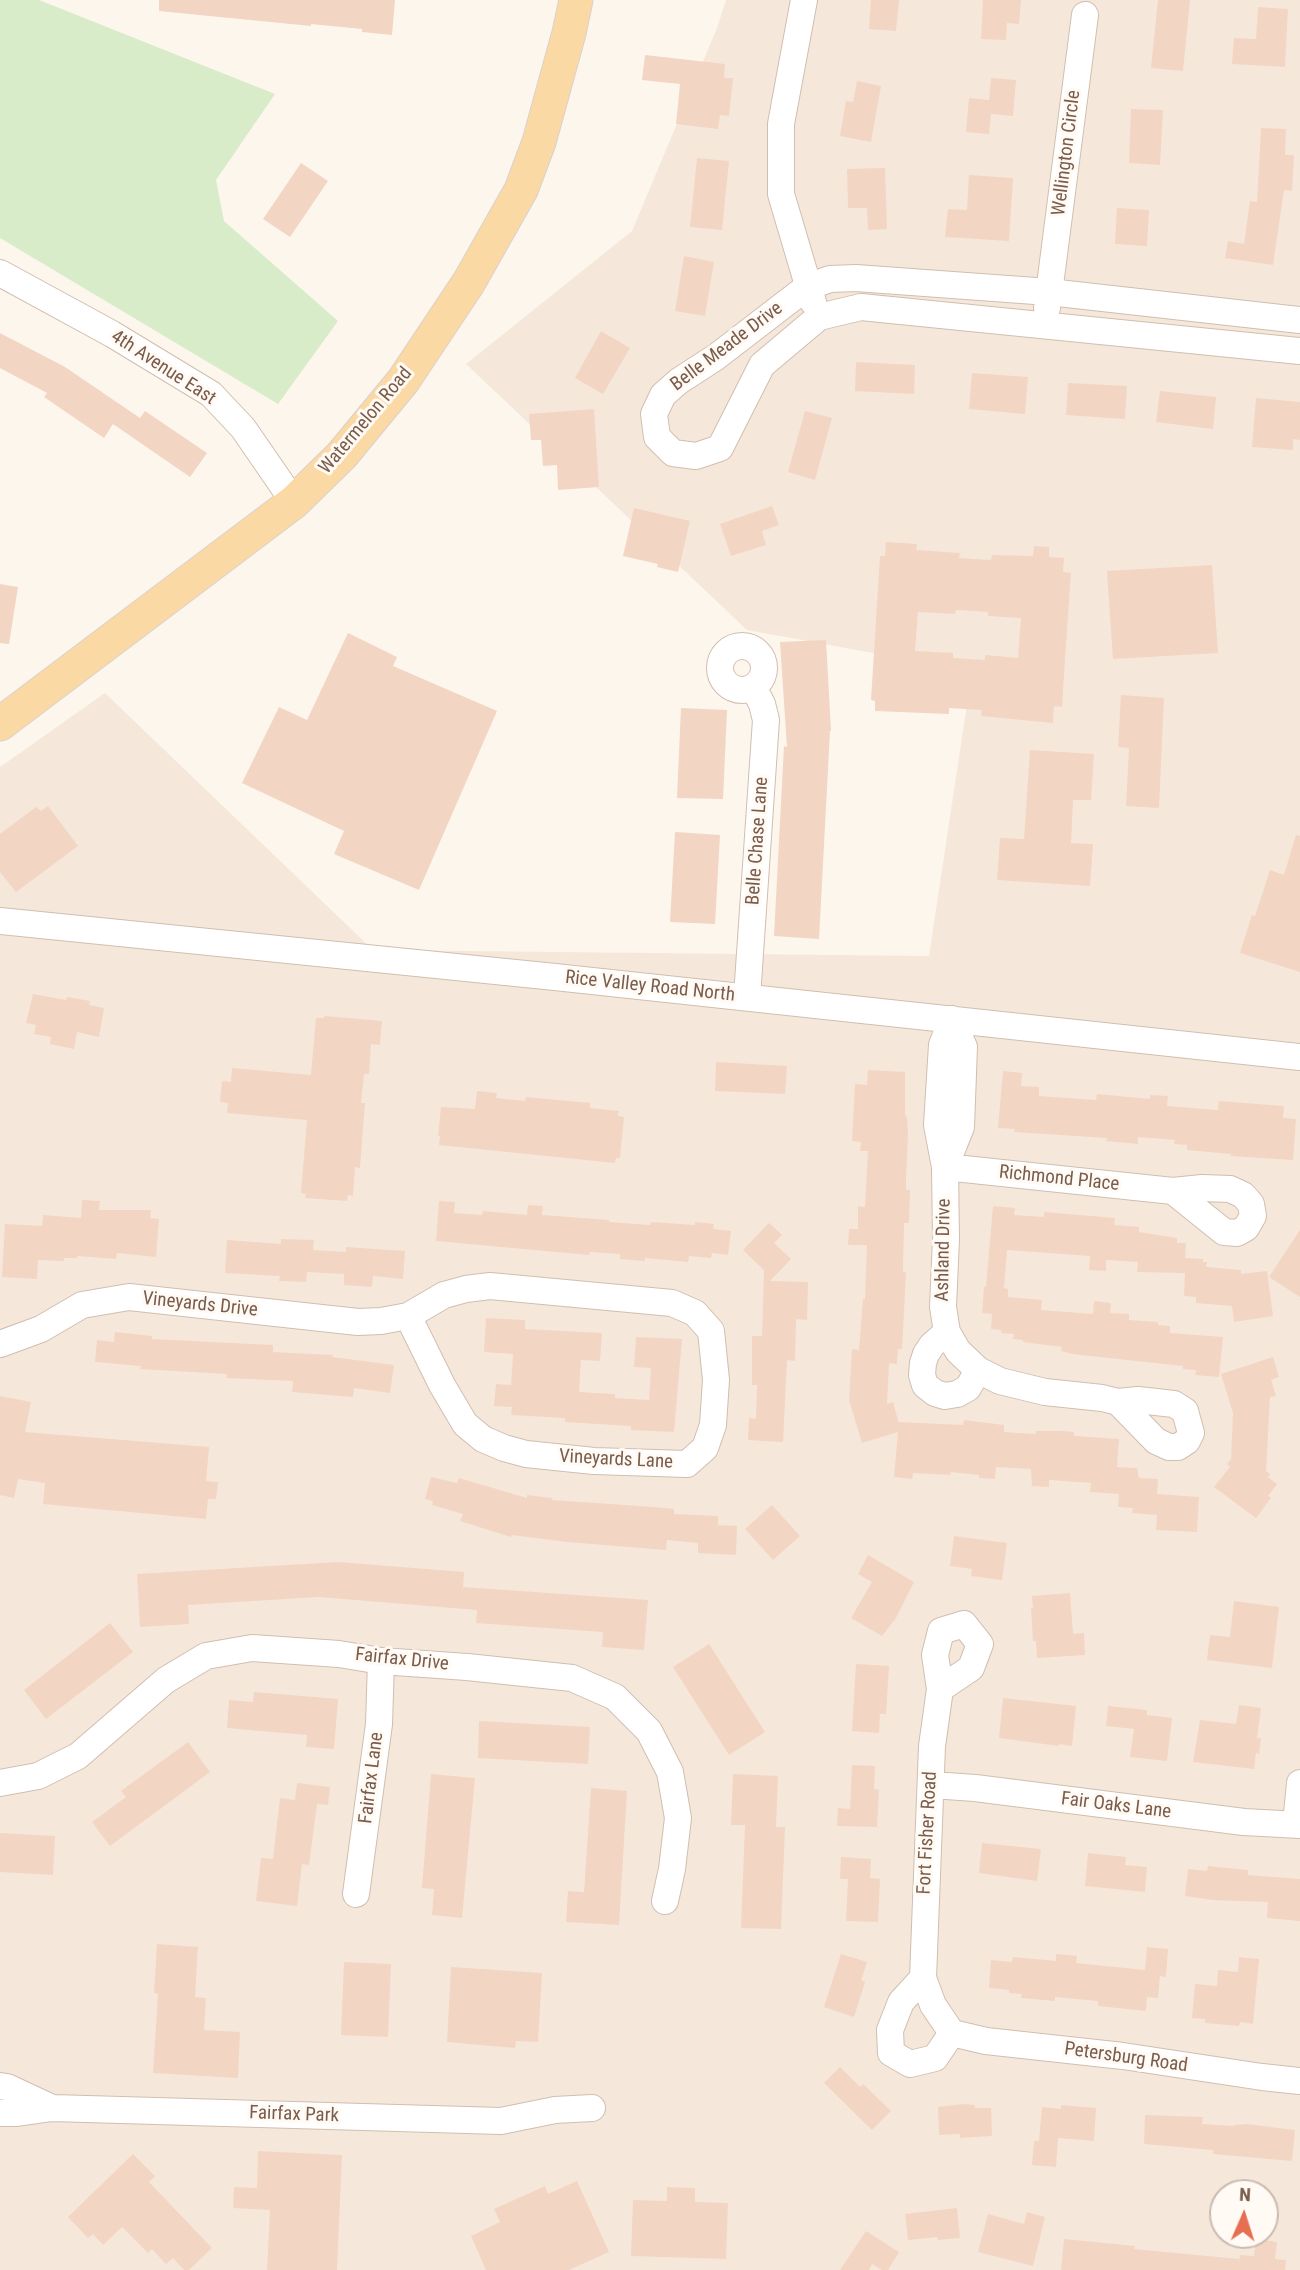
<!DOCTYPE html>
<style>
body{margin:0}
#map{position:relative;width:1300px;height:2270px;overflow:hidden;background:#fdf6ec;font-family:"Roboto Condensed",sans-serif}
canvas{display:block}
.north{position:absolute;left:1209px;top:2179px;width:70px;height:70px;box-sizing:border-box;background:#fffaf3;border:2px solid #cabbb1;border-radius:50%;rotate:3deg;font-size:19px;font-weight:700;line-height:28px;text-align:center;color:#7a5c4d}
.north::after{content:'';display:block;margin:auto;width:24px;height:32px;background:#e76f51;clip-path:polygon(50% 0,100% 100%,50% 72%,0 100%)}
</style>
<div id="map">
<canvas width="1300" height="2270"></canvas>
<div class="north">N</div>
</div>
<script>
const context = document.querySelector('canvas').getContext('2d');
context.lineJoin = 'round';
function paint(path, color) { context.fillStyle = color; context.fill(path, 'evenodd'); }
const poly = rows => new Path2D(rows.map(r => 'M' + r).join(''));
function stroke(path, color, width, dash) { context.strokeStyle = color; context.lineWidth = width; context.lineCap = dash ? 'butt' : 'round'; context.setLineDash(dash || []); context.stroke(path); }
function write(font, color, halo, rows, align = 'center') {
  context.font = font + ' "Roboto Condensed",sans-serif'; context.lineWidth = 6; context.setLineDash([]); context.textBaseline = 'middle'; context.strokeStyle = halo; context.fillStyle = color; for (const [text, x, y, turn = 0] of rows) {
    context.save(); context.translate(x, y); context.rotate((+turn || 0) * Math.PI / 180); context.textAlign = isNaN(turn) ? turn : align; if (halo) context.strokeText(text, 0, 0); context.fillText(text, 0, 0); context.restore();
  }
}
paint(poly([
 [726,0,1300,0,1300,2270,0,2270,0,767,105,693,373,950,929,956,972,671,747,630,466,364,632,231,717,28],
 [1223,2193,1265,2193,1265,2235,1223,2235]
]), '#f5e8da');
paint(poly([
 [0,0,39,0,275,94,216,180,224,221,338,321,278,404,0,238]
]), '#d8ecc9');
paint(poly([
 [159,0,395,0,392,35,362,32,362,29,311,24,311,26,159,11],
 [871,0,899,0,896,31,869,29],
 [983,0,1021,0,1019,24,1007,23,1006,40,981,39],
 [1158,0,1190,0,1183,71,1151,68],
 [1258,7,1288,9,1285,67,1232,64,1234,38,1256,39],
 [645,55,725,64,724,78,733,78,729,116,720,115,718,129,676,124,680,84,642,80],
 [991,78,1016,80,1013,116,991,114,989,134,966,132,969,98,989,100],
 [857,81,881,86,871,142,840,136,846,101,853,102],
 [1131,109,1163,110,1160,165,1129,163],
 [1261,128,1286,129,1285,155,1294,155,1292,191,1284,190,1273,265,1225,258,1228,241,1244,244,1250,201,1257,202],
 [697,158,729,161,722,230,690,227],
 [301,163,328,181,290,237,263,219],
 [885,168,887,229,868,230,867,208,848,208,847,169],
 [969,175,1013,178,1009,241,945,237,948,209,967,210],
 [1117,208,1149,210,1147,246,1115,244],
 [684,256,714,262,705,316,675,311],
 [601,331,630,348,603,394,575,378],
 [0,333,65,367,140,418,145,411,207,453,190,477,113,424,104,438,44,397,47,393,0,368],
 [856,362,915,365,914,394,855,391],
 [972,373,1028,377,1025,414,969,409],
 [1068,383,1127,386,1125,419,1066,415],
 [1160,391,1216,397,1213,429,1156,422],
 [1256,398,1300,402,1300,440,1293,439,1293,450,1252,447],
 [594,409,599,487,558,490,557,465,543,466,541,440,531,440,529,414],
 [805,411,832,418,815,480,788,472],
 [772,506,779,525,762,531,766,545,731,556,720,524],
 [634,508,690,521,678,572,657,567,658,564,623,556],
 [886,542,917,544,916,550,960,553,959,558,991,560,992,555,1033,556,1034,546,1049,547,1049,557,1064,558,1063,572,1071,573,1065,659,1062,707,1054,706,1053,723,981,716,982,710,949,708,949,714,875,711,875,701,871,700,880,556,885,556],
 [956,610,988,612,988,616,1021,618,1018,658,985,655,985,660,953,658,953,653,915,651,918,612,955,614],
 [1212,565,1218,653,1113,659,1107,571],
 [0,584,18,587,9,644,0,643],
 [348,633,397,657,393,666,497,711,419,890,334,854,344,831,242,783,279,707,307,720],
 [826,640,831,731,830,731,819,939,774,936,784,746,787,747,780,642],
 [1121,695,1164,698,1159,808,1126,806,1129,748,1118,747],
 [681,708,727,710,723,799,677,798],
 [1030,750,1094,754,1091,800,1073,800,1071,843,1093,844,1090,886,997,880,1000,838,1024,839],
 [48,806,78,846,16,892,0,872,0,834,36,807,41,811],
 [675,832,720,835,715,924,670,922],
 [1296,835,1300,836,1300,972,1240,953,1252,915,1255,916,1270,870,1284,875],
 [33,994,66,1000,67,997,90,1001,89,1005,104,1008,99,1037,77,1032,74,1049,50,1044,51,1037,34,1034,36,1025,26,1023],
 [325,1016,382,1021,380,1045,371,1044,369,1074,364,1074,361,1103,365,1103,360,1168,355,1167,353,1196,348,1195,347,1201,305,1198,306,1194,301,1193,307,1120,227,1113,228,1103,220,1102,222,1081,231,1082,232,1068,311,1075,316,1018,324,1018],
 [716,1062,787,1066,785,1094,715,1091],
 [868,1070,905,1072,905,1116,907,1117,908,1134,906,1179,906,1190,910,1190,909,1223,904,1223,903,1272,906,1272,902,1349,898,1349,897,1364,889,1363,887,1404,893,1402,899,1424,899,1422,963,1425,964,1420,1004,1425,1004,1432,1036,1434,1036,1431,1062,1431,1074,1432,1074,1436,1119,1439,1117,1467,1137,1468,1139,1478,1158,1479,1157,1494,1199,1497,1197,1532,1156,1530,1157,1515,1132,1513,1133,1508,1118,1507,1119,1494,1090,1492,1091,1483,1049,1480,1049,1487,1032,1486,1031,1469,996,1467,995,1479,979,1478,979,1475,951,1472,950,1475,913,1473,912,1479,894,1477,898,1432,862,1443,849,1400,852,1349,859,1350,863,1299,865,1299,867,1245,848,1245,849,1229,858,1229,858,1206,865,1207,868,1151,860,1151,861,1142,852,1141,855,1084,867,1085],
 [1003,1071,1022,1073,1021,1086,1039,1087,1039,1096,1096,1100,1097,1094,1150,1099,1150,1095,1168,1096,1167,1106,1218,1110,1219,1101,1284,1106,1283,1118,1296,1119,1293,1160,1231,1156,1231,1154,1187,1150,1187,1145,1174,1144,1175,1140,1138,1137,1138,1144,1106,1141,1107,1138,1014,1132,1015,1129,998,1128],
 [477,1091,497,1093,496,1098,525,1101,526,1097,590,1103,590,1108,619,1111,618,1116,624,1117,620,1158,616,1158,615,1163,439,1145,440,1136,438,1136,441,1107,475,1109],
 [82,1200,100,1201,99,1210,151,1210,150,1218,159,1219,156,1257,117,1253,116,1259,77,1256,77,1258,64,1258,64,1261,38,1260,37,1279,2,1277,5,1224,42,1226,43,1215,81,1218],
 [439,1201,455,1202,454,1213,482,1215,483,1211,527,1215,528,1205,543,1206,542,1215,609,1220,609,1222,650,1225,651,1222,695,1225,695,1222,714,1224,713,1229,731,1231,728,1255,712,1253,711,1258,689,1256,688,1262,645,1258,645,1261,620,1259,620,1254,590,1252,589,1255,436,1241],
 [993,1206,1015,1208,1014,1215,1044,1217,1044,1212,1115,1218,1114,1225,1139,1227,1139,1232,1177,1238,1177,1243,1186,1243,1185,1258,1203,1259,1203,1262,1207,1262,1206,1267,1241,1270,1241,1274,1267,1271,1273,1316,1234,1322,1232,1306,1196,1303,1196,1297,1184,1296,1185,1273,1137,1272,1138,1262,1106,1260,1106,1271,1089,1270,1090,1256,1007,1250,1004,1288,1008,1289,1008,1297,1042,1300,1041,1310,1093,1314,1094,1301,1111,1303,1110,1313,1129,1314,1129,1320,1158,1322,1158,1325,1170,1326,1170,1333,1223,1337,1219,1377,1195,1375,1196,1370,1183,1369,1183,1366,1072,1354,1061,1351,1062,1347,1023,1342,1023,1340,1013,1339,1014,1334,1001,1333,1002,1330,991,1329,992,1314,982,1313,984,1287,986,1287],
 [769,1223,782,1235,774,1243,791,1259,770,1281,808,1282,807,1320,796,1319,795,1361,787,1360,783,1442,748,1440,749,1418,756,1419,757,1385,752,1385,752,1336,762,1336,764,1270,743,1250],
 [1300,1230,1300,1297,1269,1277],
 [281,1239,314,1240,313,1250,346,1252,346,1247,405,1251,403,1279,373,1276,372,1287,344,1285,344,1274,307,1272,306,1282,279,1281,280,1276,225,1273,227,1240,281,1244],
 [486,1318,525,1320,525,1329,602,1333,600,1361,581,1360,579,1392,615,1394,615,1398,649,1400,651,1368,634,1367,636,1337,682,1339,674,1432,631,1430,631,1426,565,1422,565,1418,511,1415,512,1407,494,1406,496,1384,511,1385,513,1354,484,1352],
 [115,1332,152,1336,152,1339,273,1345,273,1352,333,1355,332,1357,394,1365,390,1393,354,1388,353,1397,292,1392,293,1381,226,1378,227,1374,140,1369,141,1366,95,1362,97,1340,114,1342],
 [1273,1357,1279,1377,1271,1380,1276,1396,1270,1397,1266,1471,1270,1474,1268,1477,1277,1484,1268,1496,1271,1498,1256,1518,1214,1487,1230,1467,1227,1464,1231,1459,1233,1413,1221,1374],
 [0,1396,31,1402,25,1432,209,1447,206,1481,218,1482,216,1499,208,1499,206,1519,43,1504,45,1483,18,1479,14,1498,0,1495],
 [431,1477,457,1483,459,1478,527,1498,527,1495,552,1498,552,1500,654,1507,674,1509,674,1514,718,1516,718,1525,737,1526,736,1555,698,1553,698,1543,667,1540,666,1550,567,1542,512,1535,511,1537,460,1521,463,1514,432,1505,433,1501,425,1499],
 [772,1505,800,1536,773,1560,745,1529],
 [954,1536,1007,1543,1002,1580,971,1576,972,1569,950,1566],
 [868,1555,914,1582,896,1618,882,1636,851,1618,872,1582,858,1574],
 [338,1562,464,1572,463,1587,648,1600,644,1650,602,1647,603,1632,476,1623,477,1610,319,1597,188,1605,189,1624,140,1627,137,1574],
 [1070,1593,1073,1634,1084,1633,1085,1655,1037,1658,1036,1641,1033,1641,1031,1608,1033,1608,1032,1596],
 [1234,1601,1279,1607,1272,1668,1207,1660,1210,1635,1230,1637],
 [110,1623,133,1652,46,1719,24,1690],
 [709,1644,765,1732,729,1755,673,1667],
 [856,1664,889,1666,886,1714,880,1714,879,1733,852,1731],
 [254,1692,338,1699,334,1749,306,1747,307,1735,227,1728,229,1700,253,1702],
 [1003,1698,1076,1706,1072,1746,1059,1744,1059,1746,999,1738],
 [1239,1705,1261,1708,1257,1738,1261,1738,1259,1754,1256,1753,1254,1769,1193,1762,1200,1720,1236,1724],
 [1108,1706,1147,1710,1147,1715,1172,1718,1167,1761,1130,1757,1134,1729,1106,1726],
 [479,1721,590,1727,588,1764,478,1758],
 [188,1742,210,1772,110,1846,92,1822,126,1797,121,1791],
 [852,1765,875,1766,874,1789,879,1790,877,1827,837,1826,838,1808,850,1809],
 [431,1774,475,1778,462,1918,432,1915,434,1889,422,1888],
 [733,1774,778,1776,776,1827,785,1827,781,1929,741,1928,745,1825,731,1825],
 [297,1783,330,1787,328,1805,317,1804,309,1865,302,1864,297,1906,256,1901,261,1858,273,1859,280,1798,295,1800],
 [591,1788,627,1791,619,1925,566,1922,568,1891,584,1892],
 [0,1833,55,1836,53,1875,0,1872],
 [982,1843,1041,1849,1037,1881,979,1873],
 [1088,1853,1126,1857,1125,1865,1147,1867,1145,1892,1085,1886],
 [841,1857,871,1859,870,1878,880,1879,878,1922,846,1921,848,1879,840,1879],
 [1208,1866,1248,1870,1248,1875,1300,1879,1300,1921,1267,1918,1268,1902,1213,1900,1185,1896,1188,1869,1207,1871],
 [157,1944,198,1947,195,1997,206,1998,204,2030,240,2032,238,2078,153,2073,158,1994,154,1993],
 [1147,1947,1168,1949,1166,1977,1160,1976,1158,1998,1147,1997,1146,2011,1098,2006,1098,2001,1055,1997,1055,2001,1021,1998,1022,1994,1009,1993,1009,1990,989,1988,991,1960,1012,1962,1013,1957,1056,1961,1056,1954,1077,1956,1076,1963,1145,1970],
 [841,1954,867,1962,861,1980,865,1982,854,2017,824,2007],
 [1239,1957,1259,1959,1253,2024,1240,2022,1239,2026,1205,2023,1205,2019,1192,2018,1195,1984,1217,1986,1218,1970,1238,1972],
 [344,1962,391,1964,388,2037,341,2035],
 [451,1967,542,1973,538,2042,516,2041,515,2048,447,2042],
 [840,2067,860,2087,863,2084,891,2111,872,2130,824,2083],
 [963,2104,975,2105,975,2108,991,2108,992,2136,960,2138,960,2134,939,2135,938,2107],
 [1061,2105,1096,2108,1094,2141,1058,2138,1056,2167,1032,2165,1034,2141,1039,2141,1042,2107,1061,2109],
 [1145,2115,1203,2117,1202,2124,1234,2126,1234,2125,1247,2124,1295,2130,1292,2161,1213,2154,1213,2150,1144,2144],
 [258,2151,342,2155,337,2270,267,2270,270,2210,233,2208,234,2187,257,2188],
 [133,2154,155,2176,149,2182,212,2248,189,2270,184,2270,173,2258,166,2264,152,2249,148,2253,122,2227,103,2245,93,2234,88,2238,68,2217],
 [577,2181,609,2252,569,2270,486,2270,471,2236,500,2222,494,2209,545,2186,548,2194],
 [667,2187,695,2188,695,2202,728,2203,726,2259,631,2256,633,2200,667,2201],
 [957,2208,960,2238,938,2240,937,2237,908,2240,905,2214],
 [1027,2212,1045,2217,1033,2266,978,2252,988,2214,1024,2224],
 [866,2231,899,2252,888,2270,882,2270,872,2264,869,2270,840,2270],
 [1064,2239,1135,2246,1134,2249,1239,2259,1238,2269,1240,2255,1254,2256,1256,2239,1277,2242,1275,2259,1286,2260,1285,2270,1061,2270]
]), '#f3d5c3');
const minor = poly([
 [804,0,781,124,781,194,813,302],
 [0,273,112,334,211,394,243,428,294,502],
 [1047,308,1085,15],
 [1300,320,1049,292,856,278,830,279,807,287,716,357,679,381,663,395,654,414,657,437,673,453,696,456,720,448,762,365,819,317,861,307,1300,351],
 '720 668a22 22 0 1 1 44 0a22 22 0 1 1-44 0Z',
 [0,921,555,977,1300,1057],
 [747,997,766,720,762,704,753,687],
 [952,1019,942,1045,937,1125,945,1167,946,1239,943,1307,947,1332,958,1351,978,1370,1000,1381,1045,1392,1102,1398,1118,1402],
 [945,1167,1173,1191],
 [945,1167,961,1127,964,1047,952,1019],
 [1202,1188,1230,1189,1243,1195,1251,1204,1253,1216,1246,1228,1237,1233,1224,1232,1173,1191,1202,1188],
 [947,1332,932,1345,926,1354,923,1363,922,1375,925,1385,935,1393,945,1396,957,1394,968,1388,978,1370],
 [0,1344,41,1329,82,1305,129,1297,358,1322,381,1321,408,1316,444,1295,466,1289,490,1286,672,1303,695,1313,711,1331,716,1380,713,1425,705,1448,687,1464,594,1461,526,1454,504,1448,483,1439,465,1424,442,1385,408,1316],
 [1138,1400,1174,1404,1185,1411,1191,1433,1187,1441,1178,1447,1169,1447,1156,1441,1118,1402,1138,1400],
 [964,1624,980,1644,971,1668,940,1689,935,1655,941,1631,964,1624],
 [940,1689,932,1746,923,1978,901,2002,890,2030,891,2053,910,2064,935,2058,952,2033],
 [0,1783,38,1776,78,1756,166,1680,206,1656,252,1648,339,1654,381,1661,467,1667,572,1678,615,1697,649,1731,670,1772,678,1818,672,1869,665,1901],
 [932,1785,975,1788,1244,1822,1300,1825],
 [1296,1824,1300,1783],
 [356,1894,379,1724,381,1661],
 [923,1978,933,2005,952,2033],
 [952,2033,986,2041,1123,2056,1262,2077,1300,2081],
 [0,2086,7,2087,52,2108,501,2121,555,2110,592,2108],
 [0,2113,17,2113,52,2108]
]);
const major = poly([
 [0,724,294,502,342,455,403,381,469,282,521,190,539,142,569,33,576,0]
]);
stroke(minor, '#d1beb0', 28);
stroke(major, '#dad1cd', 35);
stroke(minor, '#fff', 26);
stroke(major, '#fbd9a5', 33);
write('19px', '#7a5c4d', '#fffaf3', [
 ["Wellington Circle",1067,153,-83],
 ["Belle Meade Drive",727,347,-37],
 ["4th Avenue East",163,368,33],
 ["Watermelon Road",366,421,-50],
 ["Belle Chase Lane",758,841,-86],
 ["Rice Valley Road North",650,987,6],
 ["Richmond Place",1059,1179,6],
 ["Ashland Drive",944,1250,-89],
 ["Vineyards Drive",200,1305,6],
 ["Vineyards Lane",616,1460,3],
 ["Fairfax Drive",402,1660,6],
 ["Fairfax Lane",372,1778,-83],
 ["Fair Oaks Lane",1116,1806,7],
 ["Fort Fisher Road",928,1833,-87],
 ["Petersburg Road",1126,2058,8],
 ["Fairfax Park",294,2115,2]
]);
</script>
